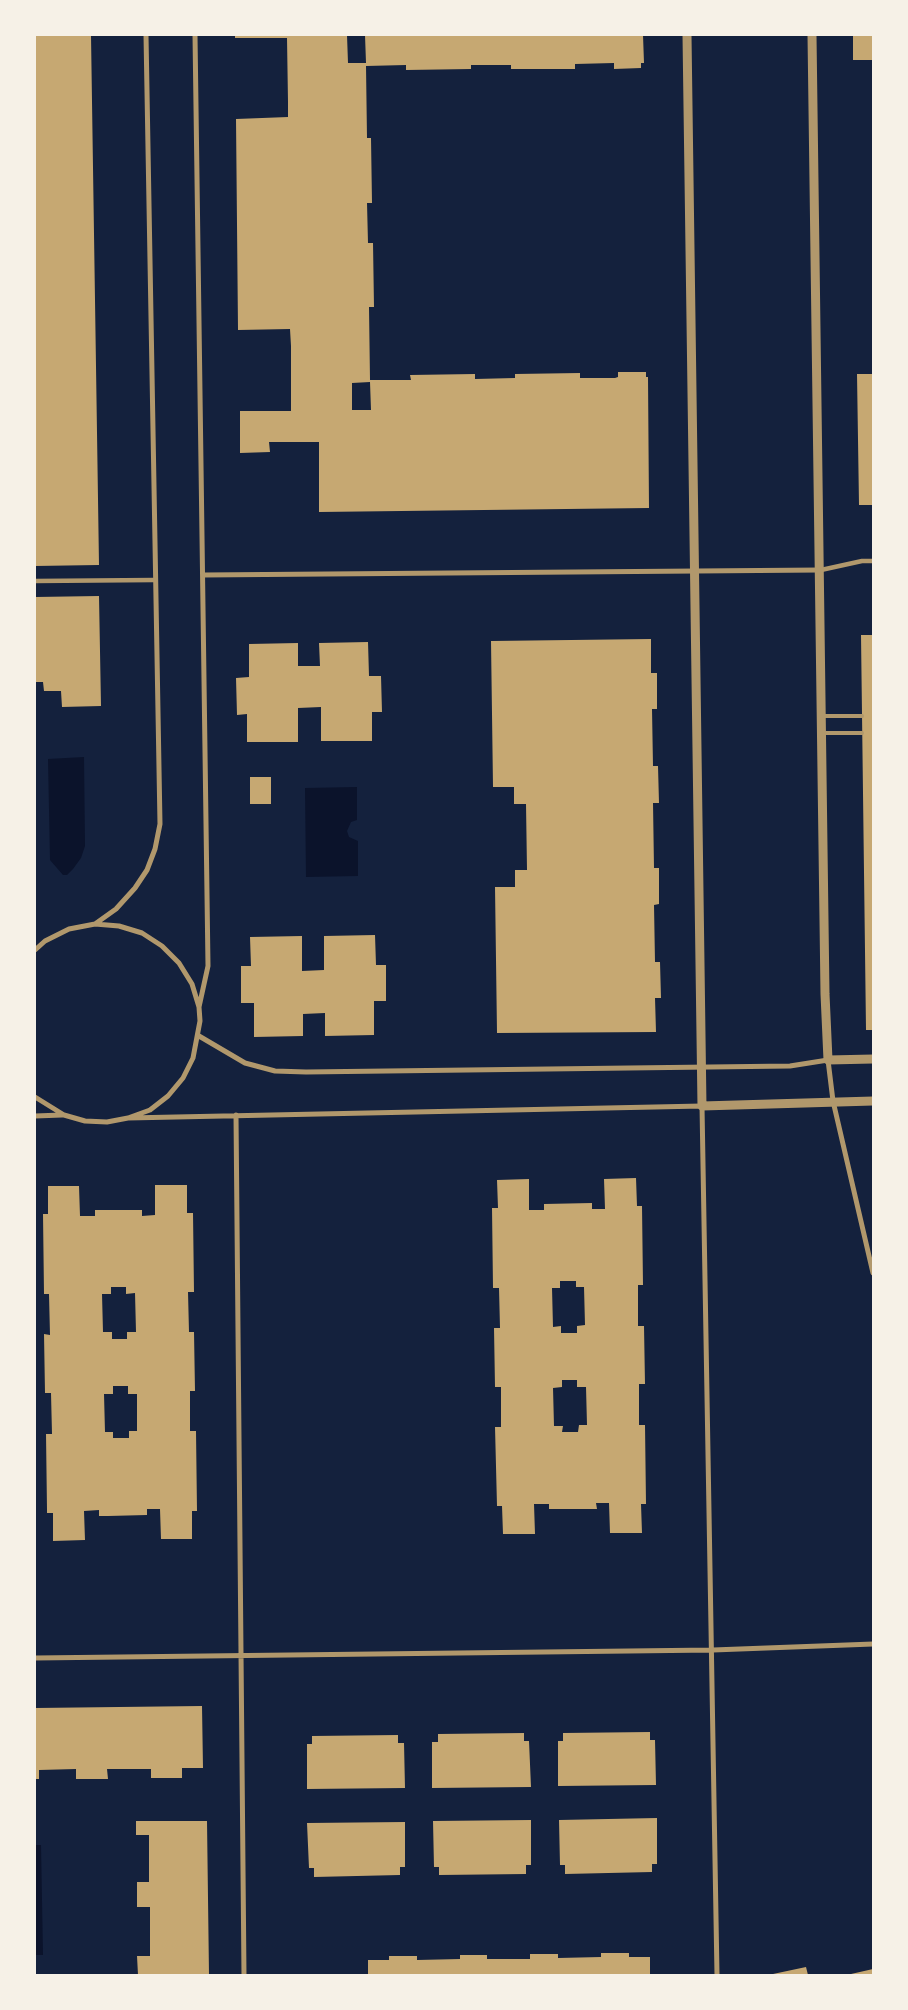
<!DOCTYPE html>
<style>
body{margin:0}
#map{position:relative;width:908px;height:2010px;overflow:hidden;background:#14213d;font-family:Quicksand,sans-serif}
canvas{display:block}
.frame{position:absolute;inset:0;border:36px solid #f6f1e7;pointer-events:none}
</style>
<div id="map">
<canvas width="908" height="2010"></canvas>
<div class="frame"></div>
</div>
<script>
const context = document.querySelector('canvas').getContext('2d');
context.lineJoin = 'round';
function paint(path, color) { context.fillStyle = color; context.fill(path, 'evenodd'); }
const poly = rows => new Path2D(rows.map(r => 'M' + r).join(''));
function stroke(path, color, width, dash) { context.strokeStyle = color; context.lineWidth = width; context.lineCap = dash ? 'butt' : 'round'; context.setLineDash(dash || []); context.stroke(path); }
paint(poly([
 [84,757,85,846,81,858,73,869,67,875,63,875,50,860,48,759],
 [357,787,357,820,351,822,347,831,349,837,358,841,358,876,306,877,305,788],
 [35,1845,41,1845,43,1955,35,1955]
]), '#0b132b');
paint(poly([
 [35,35,91,35,99,565,35,566],
 [235,35,347,35,348,63,366,63,365,35,643,35,644,63,641,63,641,68,614,69,614,63,575,64,575,69,511,69,511,65,471,65,471,69,406,70,406,65,366,66,367,138,371,138,372,203,367,203,368,243,373,243,374,307,369,307,370,380,411,380,410,375,475,374,475,379,515,378,515,374,580,373,580,378,615,378,618,377,618,372,646,372,646,377,648,377,649,508,319,512,319,442,269,442,270,452,240,453,240,411,291,411,291,346,290,329,238,330,236,119,288,117,288,102,287,38,235,38],
 [370,382,371,410,352,410,352,383],
 [853,35,873,35,873,60,853,60],
 [857,374,873,374,873,505,859,505],
 [99,596,101,706,62,707,61,691,44,691,43,682,35,682,35,597],
 [861,635,873,635,873,1030,866,1030],
 [651,639,651,673,657,673,657,709,652,709,653,766,658,766,659,803,653,803,654,868,659,868,659,904,654,905,655,962,660,962,661,998,655,998,656,1032,497,1033,495,887,515,887,515,870,527,870,526,804,514,804,514,787,493,787,491,641],
 [368,642,369,676,381,676,382,712,372,712,372,741,321,741,321,707,298,708,298,742,247,742,247,714,237,715,236,678,249,677,249,644,298,643,298,666,320,666,319,643],
 [250,777,271,777,271,804,250,804],
 [375,935,376,965,386,965,386,1001,374,1001,374,1035,325,1036,325,1013,303,1014,303,1036,254,1037,254,1003,241,1003,241,966,251,966,250,937,302,936,302,971,324,970,324,936],
 [636,1178,637,1206,642,1206,643,1285,638,1285,638,1326,644,1326,645,1384,639,1384,639,1425,645,1425,646,1504,641,1504,642,1533,610,1533,609,1503,596,1503,597,1509,549,1509,549,1504,534,1504,535,1534,503,1534,502,1506,497,1506,495,1427,501,1427,501,1387,495,1387,494,1328,500,1328,499,1288,493,1288,492,1208,498,1208,497,1180,529,1179,529,1210,544,1210,544,1204,592,1203,592,1209,605,1209,604,1179],
 [560,1281,576,1281,576,1287,584,1287,585,1325,577,1326,577,1333,561,1333,561,1326,553,1327,552,1288,560,1288],
 [562,1380,577,1380,577,1387,586,1387,587,1425,579,1425,578,1432,562,1432,563,1426,554,1426,553,1388,562,1387],
 [155,1185,187,1185,187,1213,193,1213,194,1292,188,1292,189,1332,194,1332,195,1391,190,1391,190,1431,196,1431,197,1511,192,1511,192,1539,161,1539,160,1509,147,1509,147,1515,108,1516,99,1516,99,1510,84,1511,85,1540,53,1541,53,1513,47,1513,47,1510,46,1434,52,1434,51,1393,45,1393,44,1334,50,1335,49,1294,44,1294,43,1214,48,1214,48,1186,79,1186,80,1216,95,1216,95,1210,142,1210,142,1216,155,1215],
 [111,1287,126,1287,126,1294,135,1293,136,1332,127,1332,127,1339,112,1339,112,1332,103,1332,102,1294,111,1294],
 [113,1386,128,1386,128,1394,137,1394,137,1431,129,1431,129,1438,113,1438,113,1432,105,1432,104,1394,113,1394],
 [202,1706,203,1768,182,1768,182,1778,151,1778,151,1769,107,1769,108,1779,76,1779,76,1769,39,1770,39,1779,35,1779,35,1708],
 [650,1732,650,1740,655,1740,656,1785,558,1786,558,1741,563,1741,563,1733],
 [524,1733,524,1741,529,1741,531,1787,432,1788,432,1742,438,1742,438,1734],
 [398,1735,398,1743,404,1743,405,1788,307,1789,307,1744,312,1744,312,1736],
 [657,1818,657,1864,652,1864,652,1872,565,1874,565,1865,560,1865,559,1820],
 [531,1820,531,1865,526,1865,526,1874,439,1875,439,1867,434,1867,433,1821],
 [136,1821,207,1821,209,1975,138,1975,137,1956,150,1956,150,1907,137,1907,137,1882,149,1882,149,1835,136,1835],
 [405,1822,405,1867,400,1867,400,1875,314,1877,314,1868,309,1868,307,1823],
 [601,1953,629,1953,629,1957,650,1957,650,1975,368,1975,368,1960,389,1960,389,1956,417,1956,417,1960,460,1959,460,1955,487,1955,487,1959,530,1959,530,1954,558,1954,558,1958,601,1957],
 [806,1967,808,1975,773,1975,773,1974],
 [873,1969,873,1975,851,1975,851,1974]
]), '#c6a872');
stroke(poly([
 [822,716,862,716],
 [822,733,862,733]
]), '#b1986c', 4);
stroke(poly([
 [821,570,862,561,873,561],
 [35,581,154,580]
]), '#b1986c', 4.5);
stroke(poly([
 [195,35,208,966,199,1007],
 [203,575,820,570],
 [95,924,116,909,135,888,147,870,155,849,160,824,146,35],
 [35,950,45,941,69,929,95,924,119,926,142,933,162,946,179,963,192,984,199,1007,200,1021,193,1058,183,1078,168,1096,150,1110,128,1118,107,1122,85,1121,64,1115,35,1097],
 [199,1036,245,1063,275,1071,306,1072,790,1066,828,1060,833,1101,873,1273],
 [236,1115,244,1975],
 [35,1116,62,1115],
 [128,1118,702,1106,717,1975],
 [35,1658,713,1650,873,1644]
]), '#b1986c', 5);
stroke(poly([
 [687,35,702,1106,873,1101],
 [812,35,825,994,828,1060,873,1059]
]), '#b1986c', 9);
</script>
